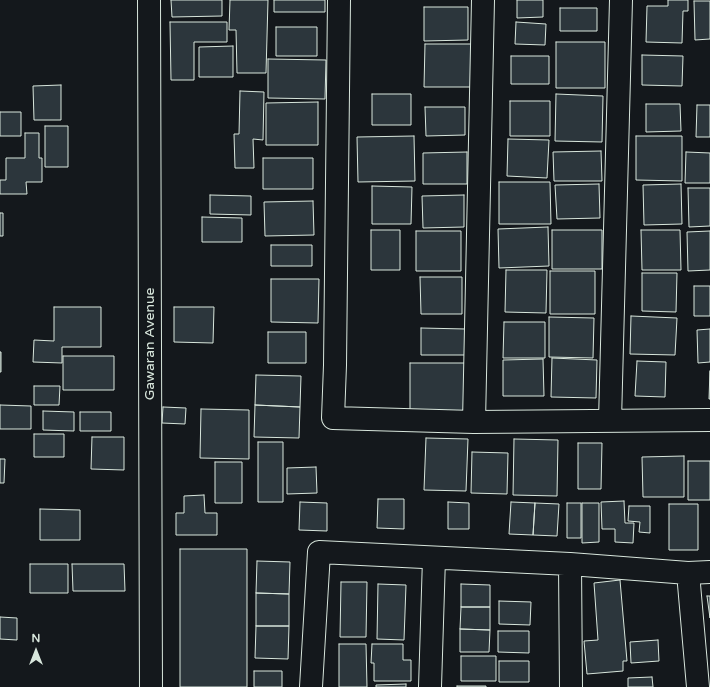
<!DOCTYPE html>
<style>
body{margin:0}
#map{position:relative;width:710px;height:687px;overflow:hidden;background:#14181c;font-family:"Varela Round",sans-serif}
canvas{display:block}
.north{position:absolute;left:16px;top:631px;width:40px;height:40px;-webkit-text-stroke:3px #14181c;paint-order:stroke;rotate:0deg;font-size:11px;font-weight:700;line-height:16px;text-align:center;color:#d8e6dc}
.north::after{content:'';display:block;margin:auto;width:14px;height:18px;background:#d8e6dc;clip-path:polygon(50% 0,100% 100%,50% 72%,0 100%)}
</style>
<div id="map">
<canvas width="710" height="687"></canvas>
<div class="north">N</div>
</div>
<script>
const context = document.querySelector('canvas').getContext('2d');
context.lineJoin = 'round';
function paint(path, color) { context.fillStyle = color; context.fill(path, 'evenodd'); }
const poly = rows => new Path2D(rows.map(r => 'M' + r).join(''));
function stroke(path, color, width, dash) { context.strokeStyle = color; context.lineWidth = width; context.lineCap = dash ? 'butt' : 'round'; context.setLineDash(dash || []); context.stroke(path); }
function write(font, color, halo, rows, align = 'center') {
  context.font = font + ' "Varela Round",sans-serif'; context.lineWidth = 3; context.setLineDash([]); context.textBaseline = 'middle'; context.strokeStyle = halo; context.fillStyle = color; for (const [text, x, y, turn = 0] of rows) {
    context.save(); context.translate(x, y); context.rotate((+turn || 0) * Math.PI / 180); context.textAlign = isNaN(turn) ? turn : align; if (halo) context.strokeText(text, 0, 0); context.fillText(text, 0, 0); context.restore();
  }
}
const building = poly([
 [171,0,222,0,222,16,172,17,171,0],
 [230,0,268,0,266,73,237,73,236,30,229,30,230,0],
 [274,0,325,0,325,12,274,12,274,0],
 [517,0,543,0,543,17,517,18,517,0],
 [668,0,688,0,688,11,683,11,682,43,646,42,647,6,668,6,668,0],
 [694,1,710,1,710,39,695,40,694,1],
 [424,7,468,7,468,40,424,41,424,7],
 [560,8,597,8,597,31,560,31,560,8],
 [170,22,227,22,227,42,194,42,194,80,171,80,170,22],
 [516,22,546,24,545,45,515,44,516,22],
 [276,27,317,27,317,56,276,56,276,27],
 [556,42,605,42,605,88,556,88,556,42],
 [425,44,474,44,473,87,424,87,425,44],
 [233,46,233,77,199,77,199,47,233,46],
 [642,55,683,56,682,86,642,85,642,55],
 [511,56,549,56,549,84,511,84,511,56],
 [268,59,326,60,325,99,268,98,268,59],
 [61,85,61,120,34,120,33,86,61,85],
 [240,91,264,92,263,140,253,139,254,168,235,168,234,134,239,134,240,91],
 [372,94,411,94,411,125,372,125,372,94],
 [556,94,603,96,602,142,555,141,556,94],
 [510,101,550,101,550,136,510,136,510,101],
 [318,102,318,145,266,145,266,103,318,102],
 [646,104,680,104,681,131,646,132,646,104],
 [697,105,710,105,710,137,696,137,697,105],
 [425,107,465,107,465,135,426,136,425,107],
 [0,112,21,112,21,136,0,136,0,112],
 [45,126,68,126,68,167,45,167,45,126],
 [25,133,39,133,39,158,42,158,42,182,26,182,27,194,0,194,0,180,6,180,6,158,25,158,25,133],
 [414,136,415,181,358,182,357,137,414,136],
 [636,136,682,136,682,181,636,180,636,136],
 [508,139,549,140,547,178,507,176,508,139],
 [601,151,602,181,554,181,553,152,601,151],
 [467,152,467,184,423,184,423,153,467,152],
 [686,152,710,153,710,183,685,183,686,152],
 [263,158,313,158,313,189,263,189,263,158],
 [499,182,550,182,551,224,499,224,499,182],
 [599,184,600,218,557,219,555,185,599,184],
 [681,184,682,224,644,225,643,185,681,184],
 [372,186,412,187,411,224,372,224,372,186],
 [688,188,710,188,710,226,689,227,688,188],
 [210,195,251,196,251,215,210,214,210,195],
 [464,195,464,227,423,228,422,196,464,195],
 [313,201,314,235,265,236,264,202,313,201],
 [0,213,3,213,3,236,0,236,0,213],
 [202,217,242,218,242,242,202,242,202,217],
 [548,227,549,266,499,268,498,229,548,227],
 [371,230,400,230,400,270,371,270,371,230],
 [552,230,602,230,602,269,552,269,552,230],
 [641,230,680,230,681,270,642,270,641,230],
 [416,231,461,231,461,271,416,271,416,231],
 [710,231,710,270,688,271,687,232,710,231],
 [271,245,312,245,312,266,271,266,271,245],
 [506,270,547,270,546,313,505,312,506,270],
 [550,271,595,271,595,314,550,314,550,271],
 [642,273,677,273,676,312,642,311,642,273],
 [420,277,462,277,462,314,421,314,420,277],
 [271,279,319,279,318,323,271,322,271,279],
 [694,286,710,286,710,316,694,316,694,286],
 [54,307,101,307,101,347,62,347,62,363,33,362,34,340,54,341,54,307],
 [174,307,214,307,213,343,174,342,174,307],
 [631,316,677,318,675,355,630,354,631,316],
 [549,317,594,318,593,358,549,357,549,317],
 [504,322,545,322,545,358,503,358,504,322],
 [421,328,466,329,465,355,421,355,421,328],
 [710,329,710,362,698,363,697,330,710,329],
 [268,332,306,332,306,363,268,363,268,332],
 [0,352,1,352,1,372,0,372,0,352],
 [63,356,114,356,114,390,63,390,63,356],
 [552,358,597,360,596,398,551,397,552,358],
 [543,359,544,396,503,396,503,360,543,359],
 [637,361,666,362,665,397,635,396,637,361],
 [410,363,469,363,468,411,410,410,410,363],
 [710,371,710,399,709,399,710,371],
 [256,375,301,376,300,407,255,405,256,375],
 [34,386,60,386,59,405,34,405,34,386],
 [0,405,31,406,31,429,0,429,0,405],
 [255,405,300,407,299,438,254,437,255,405],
 [163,407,186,408,185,424,162,423,163,407],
 [201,409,249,410,249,459,200,458,201,409],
 [43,411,74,412,74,431,43,430,43,411],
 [80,412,111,412,111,431,80,431,80,412],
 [34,434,64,434,64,457,34,457,34,434],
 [92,437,124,437,124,470,91,469,92,437],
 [426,438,468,439,466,491,424,490,426,438],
 [514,439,558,440,557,496,513,495,514,439],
 [258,442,283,442,283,502,258,502,258,442],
 [578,443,602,443,601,489,578,489,578,443],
 [472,452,508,453,507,494,471,493,472,452],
 [684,456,684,497,643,497,642,457,684,456],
 [0,459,5,459,4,483,0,483,0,459],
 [688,461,710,461,710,500,688,500,688,461],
 [215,462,242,462,242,503,215,503,215,462],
 [316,467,317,493,287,494,287,468,316,467],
 [204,495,205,513,217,513,217,535,176,535,176,513,184,513,184,496,204,495],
 [378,499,404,499,404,529,377,528,378,499],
 [624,501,625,523,634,523,633,543,615,542,615,529,602,529,601,502,624,501],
 [300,502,327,503,327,531,299,530,300,502],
 [448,502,469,503,469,529,448,529,448,502],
 [511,502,535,503,533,535,509,534,511,502],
 [535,503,559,504,557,536,533,535,535,503],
 [567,503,581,503,581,538,567,538,567,503],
 [582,503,599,503,599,542,582,543,582,503],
 [669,504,698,504,698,550,669,550,669,504],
 [629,506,650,506,650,533,639,532,640,522,628,521,629,506],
 [40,509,80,510,80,540,40,540,40,509],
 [180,549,247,549,247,687,180,687,180,549],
 [257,561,290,562,289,594,256,593,257,561],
 [30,564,68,564,68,593,30,593,30,564],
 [72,564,124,564,125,591,73,591,72,564],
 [620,580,627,661,623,661,623,671,587,674,584,641,598,640,594,583,620,580],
 [341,582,367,582,366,637,340,637,341,582],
 [378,584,406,585,404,640,377,639,378,584],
 [461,584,490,585,490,607,461,607,461,584],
 [256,593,289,594,289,626,256,626,256,593],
 [707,596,710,596,710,618,707,596],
 [499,601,531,602,530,625,499,624,499,601],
 [461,607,490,607,490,630,460,629,461,607],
 [0,617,17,618,17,640,0,639,0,617],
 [256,626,289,626,288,659,255,658,256,626],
 [460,629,490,630,489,652,460,652,460,629],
 [498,631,529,631,529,653,498,652,498,631],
 [658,640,659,661,631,663,630,642,658,640],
 [339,644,366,644,367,687,339,687,339,644],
 [372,644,403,644,403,660,411,660,411,681,374,681,374,663,371,663,372,644],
 [461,656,496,656,496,681,461,681,461,656],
 [499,661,529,661,529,682,499,682,499,661],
 [254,671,282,671,282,687,254,687,254,671],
 [652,677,653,687,628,687,628,678,652,677],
 [406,684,406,687,376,687,376,685,406,684],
 [457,686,486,686,486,687,457,687,457,686]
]);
paint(building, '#2c363c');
stroke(building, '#d8e6dc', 1);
const minor = poly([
 [339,0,335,365,333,418,474,422,710,420],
 [610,421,621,0],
 [474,422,483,0],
 [570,564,571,687],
 [688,573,698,687],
 [311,687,319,552,570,564,688,573,710,572],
 [430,687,434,558]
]);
const tertiary = poly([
 [149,0,151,687]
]);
stroke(minor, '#d8e6dc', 24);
stroke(tertiary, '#d8e6dc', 24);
stroke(minor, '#14181c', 22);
stroke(tertiary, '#14181c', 22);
write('14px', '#d8e6dc', '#14181c', [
 ["Gawaran Avenue",150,344,-90]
]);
</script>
